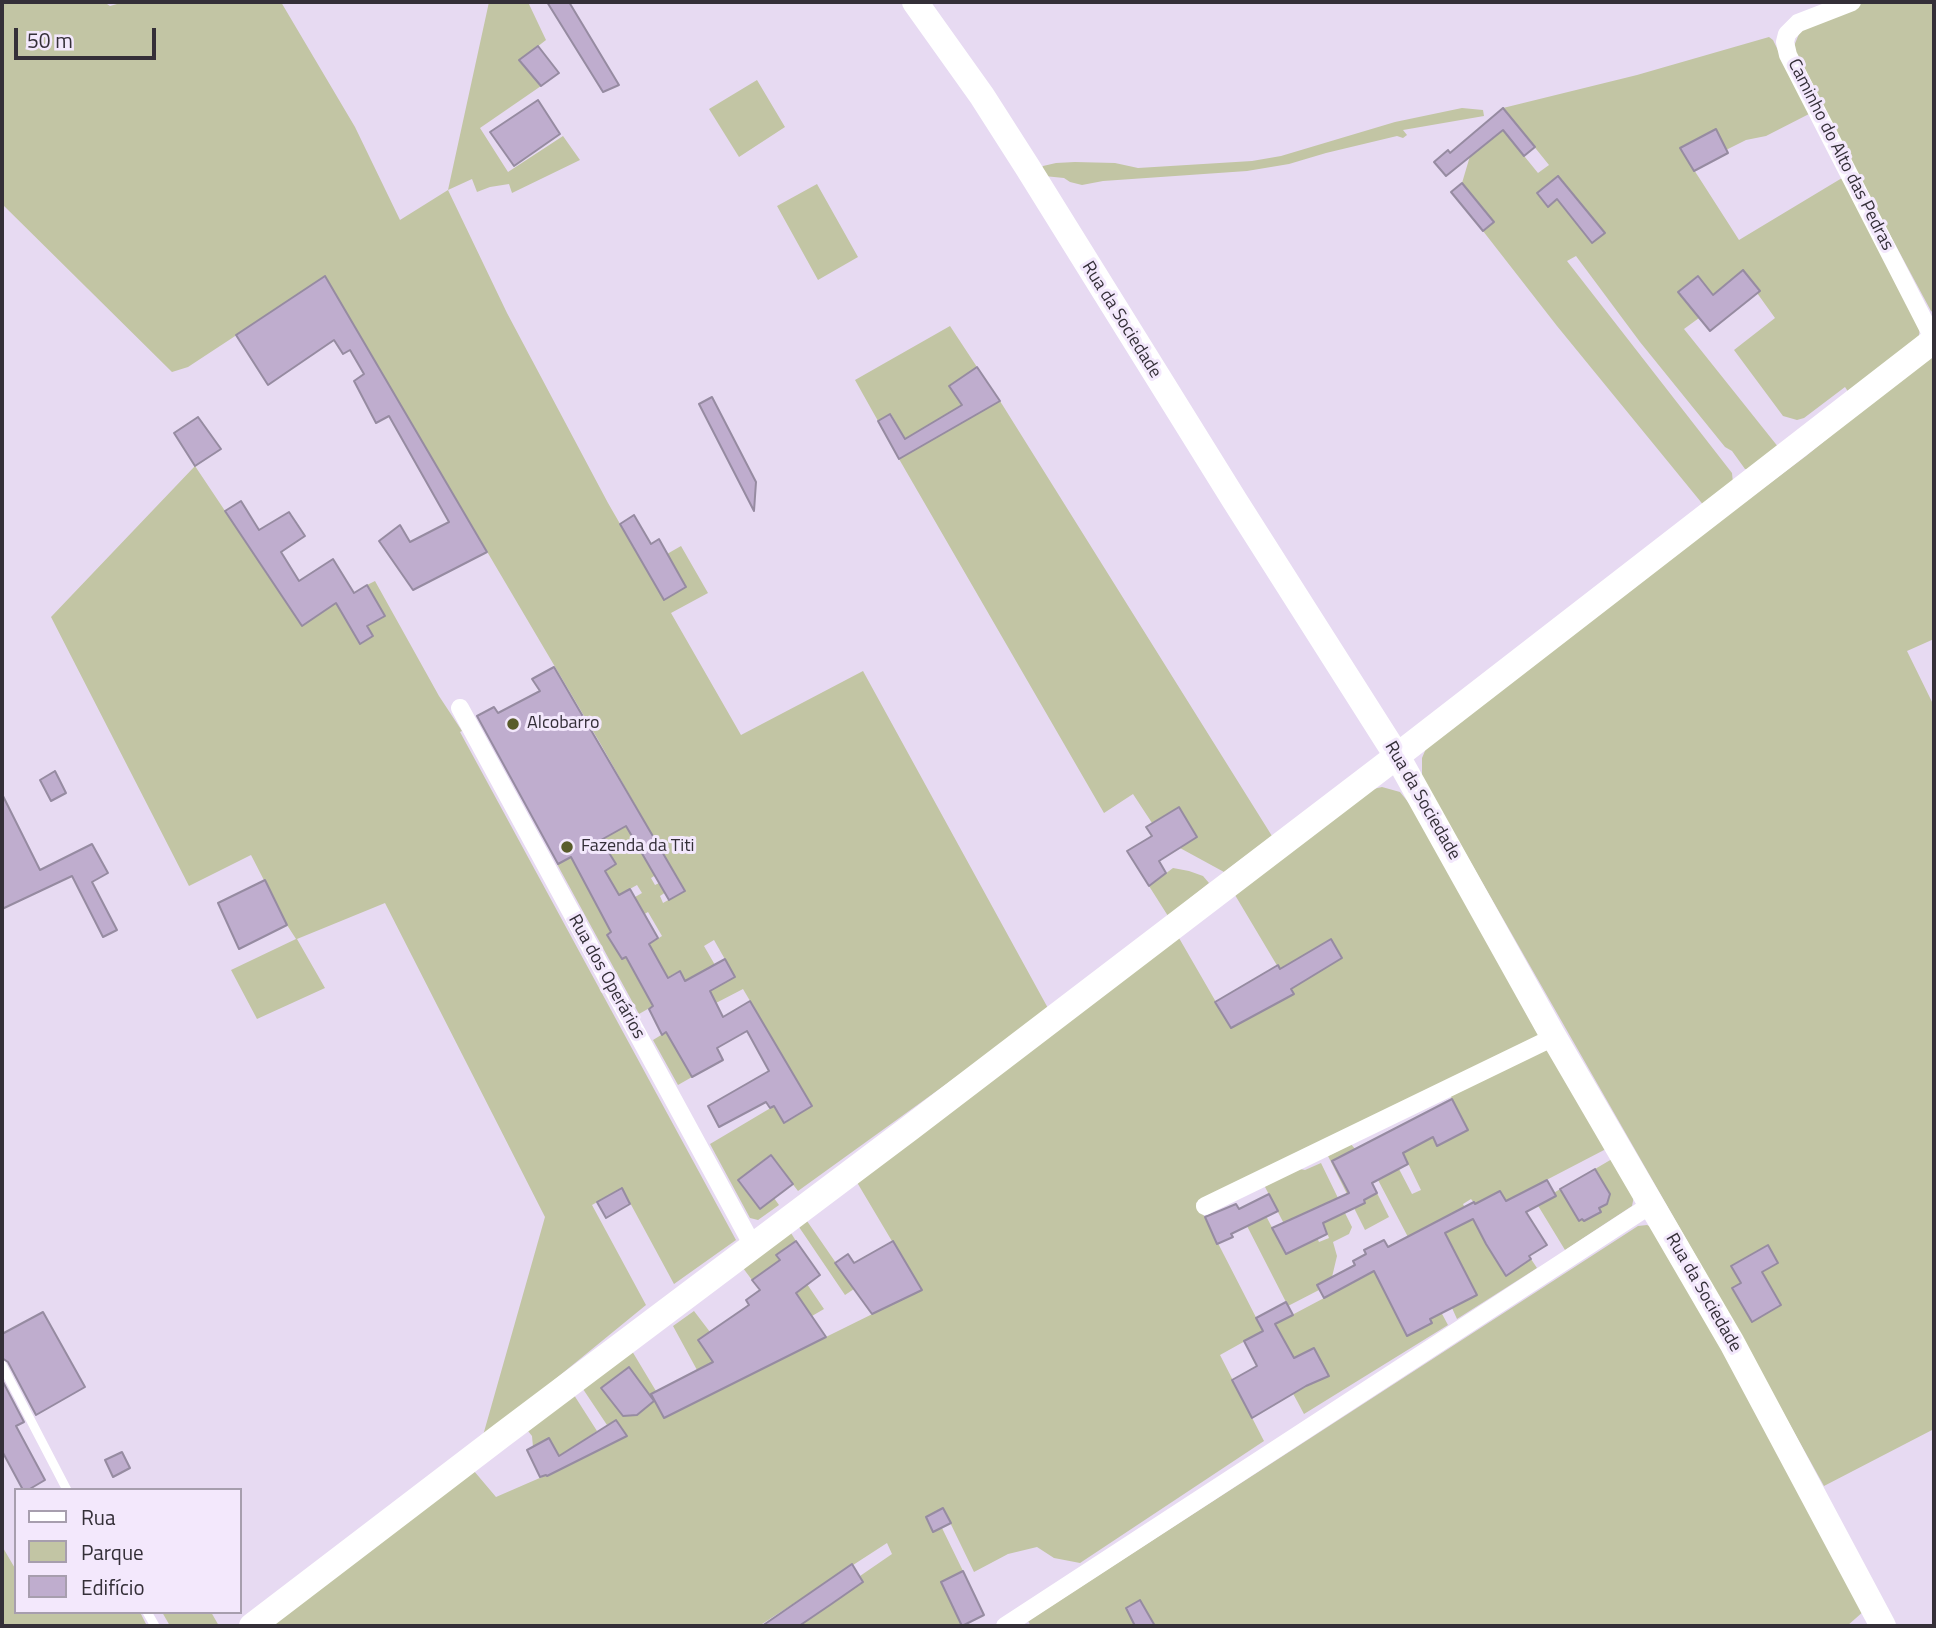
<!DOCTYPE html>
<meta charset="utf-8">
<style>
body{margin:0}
#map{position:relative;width:1936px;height:1628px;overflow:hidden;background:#e7daf2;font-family:"Titillium Web",sans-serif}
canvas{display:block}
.frame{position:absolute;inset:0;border:4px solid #342f38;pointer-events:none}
.legend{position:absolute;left:14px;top:1488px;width:228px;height:126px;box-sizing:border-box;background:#f3e8fc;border:2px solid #a79eae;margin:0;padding:9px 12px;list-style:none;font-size:21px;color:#342f38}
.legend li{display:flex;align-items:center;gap:14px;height:35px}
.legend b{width:35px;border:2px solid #a79eae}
.scale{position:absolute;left:14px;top:28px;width:142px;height:32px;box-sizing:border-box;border:4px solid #342f38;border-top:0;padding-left:9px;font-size:21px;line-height:24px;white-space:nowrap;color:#342f38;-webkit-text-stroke:5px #f3e8fc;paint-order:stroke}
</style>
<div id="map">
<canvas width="1936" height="1628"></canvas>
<div class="frame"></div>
<ul class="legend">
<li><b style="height:9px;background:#fff"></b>Rua</li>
<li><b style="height:19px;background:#c2c5a4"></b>Parque</li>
<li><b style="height:19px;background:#bfadce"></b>Edifício</li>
</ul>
<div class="scale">50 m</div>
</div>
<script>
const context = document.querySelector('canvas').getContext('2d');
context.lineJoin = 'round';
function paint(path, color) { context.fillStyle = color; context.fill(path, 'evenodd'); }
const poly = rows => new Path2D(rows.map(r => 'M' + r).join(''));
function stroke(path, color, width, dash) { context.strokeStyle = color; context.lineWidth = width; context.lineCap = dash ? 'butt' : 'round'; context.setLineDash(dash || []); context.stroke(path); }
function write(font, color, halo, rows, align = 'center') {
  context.font = font + ' "Titillium Web",sans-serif'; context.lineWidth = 6; context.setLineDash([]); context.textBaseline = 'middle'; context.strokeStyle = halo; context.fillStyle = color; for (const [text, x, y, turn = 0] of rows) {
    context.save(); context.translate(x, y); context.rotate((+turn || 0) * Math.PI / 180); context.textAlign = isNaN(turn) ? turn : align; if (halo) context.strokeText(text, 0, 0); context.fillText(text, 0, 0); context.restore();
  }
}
paint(poly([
 [2,2,104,2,110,6,124,2,281,2,355,127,400,220,448,190,489,2,528,2,546,40,519,61,541,86,480,128,508,172,563,136,580,160,512,193,509,184,490,187,477,192,472,179,448,190,507,313,608,503,664,600,686,587,667,554,681,546,708,593,671,613,741,735,863,671,1049,1010,798,1191,770,1155,738,1181,760,1209,774,1198,779,1205,758,1220,750,1218,710,1144,774,1106,785,1123,812,1106,743,989,716,1003,711,993,688,986,714,988,735,977,714,940,704,946,715,965,685,981,679,971,659,982,662,968,649,944,662,936,648,912,608,935,622,959,626,958,653,1006,639,1014,557,864,571,857,598,907,616,908,642,893,637,885,619,895,605,871,615,864,601,840,626,826,664,870,651,878,655,885,661,882,666,892,660,896,663,903,684,891,600,743,325,277,188,367,172,372,2,204],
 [1864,2,1934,2,1934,313,1931,311,1796,60,1794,46,1801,29,1813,21],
 [1769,37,1773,40,1809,114,1766,136,1746,140,1726,150,1716,129,1680,148,1739,240,1842,178,1920,328,1918,342,1851,396,1845,387,1804,418,1797,420,1783,416,1734,350,1775,318,1757,293,1760,290,1744,271,1713,295,1697,276,1678,292,1699,318,1684,329,1779,448,1751,469,1745,469,1732,451,1725,447,1640,342,1576,256,1567,261,1732,473,1733,483,1705,507,1557,326,1483,231,1494,222,1462,183,1470,156,1503,130,1538,173,1549,165,1503,108,1637,75],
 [1558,176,1604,232,1592,243,1557,199,1548,206,1537,193],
 [757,80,785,127,739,157,709,109],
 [1462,108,1483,110,1484,116,1403,130,1407,135,1403,138,1397,136,1326,153,1289,164,1247,171,1103,181,1082,185,1070,182,1064,178,1044,176,1038,171,1043,166,1056,163,1075,162,1115,163,1138,168,1252,161,1281,156,1395,122],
 [817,184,858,257,818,280,777,206],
 [950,326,977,367,949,386,962,405,905,439,891,414,878,421,855,380],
 [1929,355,1934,358,1934,639,1907,651,1934,706,1934,1429,1824,1486,1709,1279,1422,777,1422,758,1430,739,1806,456],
 [1768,1246,1762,1272,1781,1305,1752,1322,1741,1283,1732,1266],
 [1000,401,1272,836,1224,872,1180,848,1197,837,1179,807,1152,823,1133,794,1104,813,899,459],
 [195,466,302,626,336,603,361,644,373,636,367,626,385,616,367,585,375,581,439,696,462,731,460,732,736,1240,674,1284,622,1188,592,1205,646,1305,482,1439,545,1217,385,903,297,939,325,988,257,1019,231,970,296,939,287,925,251,855,189,886,51,617],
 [1382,787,1400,792,1413,808,1540,1038,1196,1203,1204,1216,1263,1331,1220,1355,1264,1441,1080,1563,1054,1558,1037,1547,1008,1554,974,1572,943,1508,927,1517,942,1528,963,1571,941,1582,962,1626,797,1626,863,1582,860,1576,892,1554,887,1543,759,1626,271,1626,474,1471,496,1497,565,1467,549,1438,533,1447,532,1436,528,1431,574,1395,597,1431,580,1443,587,1456,627,1436,616,1420,607,1425,583,1389,632,1351,662,1401,657,1404,664,1417,921,1290,855,1179,1179,938,1231,1028,1294,994,1235,895,1365,791],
 [1173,868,1189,871,1203,876,1209,883,1168,916,1149,886],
 [666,1032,692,1077,678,1085,653,1040],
 [1546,1050,1551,1052,1606,1149,1506,1201,1475,1204,1471,1199,1463,1204,1466,1210,1408,1237,1378,1180,1399,1169,1412,1194,1421,1190,1403,1153,1433,1137,1468,1130,1449,1093],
 [1351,1144,1355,1149,1333,1161,1355,1204,1377,1193,1389,1217,1365,1230,1328,1156],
 [1612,1159,1634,1196,1632,1206,1565,1250,1537,1204,1560,1189,1584,1221,1600,1212,1599,1208,1607,1204,1610,1194,1595,1169],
 [1321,1163,1338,1198,1306,1213,1319,1242,1329,1238,1323,1223,1345,1213,1352,1227,1349,1234,1333,1242,1337,1256,1332,1277,1317,1285,1319,1290,1288,1306,1247,1226,1266,1216,1286,1254,1297,1249,1264,1185,1300,1169,1305,1170],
 [1473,1219,1506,1276,1531,1259,1537,1268,1457,1319,1452,1308,1477,1295,1445,1233],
 [807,1221,854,1289,845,1295,799,1227],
 [1647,1225,1656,1229,1864,1611,1847,1626,1155,1626,1140,1600,1126,1608,1135,1626,1031,1626,1028,1621,1638,1226],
 [791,1233,796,1241,777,1255,807,1284,824,1309,812,1316,759,1275,752,1280,743,1268],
 [1394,1261,1419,1271,1448,1325,1304,1414,1269,1349,1284,1341,1275,1324],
 [1410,1282,1407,1336,1386,1294],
 [694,1311,710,1332,698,1340,719,1369,697,1370,673,1326],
 [2,1546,16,1570,16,1612,140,1612,147,1626,2,1626],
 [162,1612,211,1612,219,1626,170,1626]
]), '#c2c5a4');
const building = poly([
 [547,2,569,2,619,85,603,92,547,2],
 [538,46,559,73,541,86,519,60,538,46],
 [538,100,560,134,514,166,490,132,538,100],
 [1503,108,1535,147,1524,156,1503,130,1446,176,1434,162,1448,150,1450,153,1503,108],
 [1716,129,1728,153,1694,171,1680,148,1716,129],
 [1558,176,1605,233,1592,243,1557,199,1548,207,1537,193,1558,176],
 [1462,183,1494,222,1483,231,1451,192,1462,183],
 [1743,270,1760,291,1710,331,1678,292,1698,276,1713,295,1743,270],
 [325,276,487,552,413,590,379,541,400,525,410,542,449,522,389,416,376,423,354,381,364,374,350,350,343,354,334,340,268,385,236,335,325,276],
 [977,367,1000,401,899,459,878,421,890,414,905,439,962,405,949,386,977,367],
 [712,397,756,482,754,511,699,404,712,397],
 [198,417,221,449,195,466,174,433,198,417],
 [241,501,259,530,289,512,305,536,281,552,299,581,333,559,354,593,367,585,385,616,367,626,373,636,360,644,336,603,302,626,225,511,241,501],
 [634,515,651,544,659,539,686,587,664,600,620,524,634,515],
 [554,667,685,891,669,900,626,826,601,840,616,864,605,871,619,895,630,889,658,938,649,944,668,978,680,971,685,981,725,959,735,977,710,991,723,1017,750,1001,812,1106,784,1123,774,1106,770,1108,766,1102,719,1127,708,1106,769,1071,747,1031,717,1048,723,1060,692,1077,666,1032,662,1035,649,1009,653,1006,626,957,622,959,607,935,611,932,571,857,558,864,477,716,494,707,498,713,540,691,532,679,554,667],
 [55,771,66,793,51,801,40,780,55,771],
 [2,794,40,870,92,844,108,873,92,882,117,930,103,937,72,876,2,909,2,794],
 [1179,807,1197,837,1159,861,1166,873,1149,886,1127,851,1152,836,1146,827,1179,807],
 [265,880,287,925,239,949,218,903,265,880],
 [1331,939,1342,958,1291,989,1294,994,1231,1028,1215,1002,1278,965,1280,969,1331,939],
 [1452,1099,1468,1130,1437,1146,1433,1137,1403,1153,1408,1164,1372,1183,1377,1193,1364,1200,1365,1203,1323,1223,1327,1234,1286,1254,1272,1228,1349,1193,1332,1161,1452,1099],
 [771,1155,793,1184,760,1209,738,1180,771,1155],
 [1595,1169,1610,1194,1607,1204,1599,1208,1601,1212,1584,1221,1582,1219,1579,1221,1560,1189,1595,1169],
 [1547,1180,1556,1196,1526,1212,1547,1245,1529,1256,1531,1259,1506,1276,1486,1244,1473,1219,1445,1233,1477,1295,1430,1319,1432,1323,1407,1336,1374,1271,1324,1298,1317,1285,1355,1265,1353,1261,1366,1254,1364,1250,1384,1240,1388,1247,1474,1202,1475,1204,1500,1191,1506,1201,1547,1180],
 [622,1188,630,1204,606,1218,597,1202,622,1188],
 [1269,1194,1278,1211,1231,1234,1233,1237,1217,1244,1205,1217,1236,1204,1239,1209,1269,1194],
 [796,1241,820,1275,796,1293,826,1337,664,1418,651,1394,713,1362,698,1340,749,1305,746,1300,760,1290,752,1280,780,1260,776,1255,796,1241],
 [893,1241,922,1290,872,1314,835,1263,848,1254,854,1263,893,1241],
 [1768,1245,1778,1263,1762,1272,1781,1305,1752,1322,1732,1288,1741,1283,1731,1266,1768,1245],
 [1286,1302,1293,1315,1275,1324,1294,1358,1314,1348,1329,1376,1306,1386,1252,1418,1232,1380,1257,1366,1244,1341,1263,1331,1256,1318,1286,1302],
 [43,1312,85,1387,36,1415,8,1362,2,1358,2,1334,43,1312],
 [629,1367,654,1401,637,1415,623,1416,601,1388,629,1367],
 [2,1380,24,1422,16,1426,45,1480,28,1490,23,1490,2,1451,2,1380],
 [616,1420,627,1436,547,1476,546,1475,540,1477,527,1450,549,1438,559,1456,616,1420],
 [122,1452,130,1468,113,1477,105,1460,122,1452],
 [943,1508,951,1523,933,1532,926,1517,943,1508],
 [852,1564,863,1582,830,1605,799,1626,762,1626,852,1564],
 [963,1571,984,1615,962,1626,941,1582,963,1571],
 [1140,1600,1155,1626,1135,1626,1126,1608,1140,1600]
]);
paint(building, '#bfadce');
stroke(building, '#968ba1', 2);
stroke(poly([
 [2,1365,67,1490],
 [147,1612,155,1626]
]), '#fff', 9);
stroke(poly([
 [1852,2,1798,23,1787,34,1785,42,1788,55,1934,340],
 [460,708,753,1246],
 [1205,1206,1554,1037],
 [1005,1626,1652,1204]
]), '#fff', 18);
stroke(poly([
 [915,2,982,96,1028,168,1235,501,1397,756,1552,1034,1732,1343,1883,1626],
 [252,1626,502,1435,910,1128,1397,756,1934,340]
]), '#fff', 26);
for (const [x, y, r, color] of [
 [513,724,7,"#595c2a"],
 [567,847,7,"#595c2a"]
]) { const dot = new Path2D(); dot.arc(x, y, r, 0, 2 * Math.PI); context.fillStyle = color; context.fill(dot); stroke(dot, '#f3e8fc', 2.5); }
write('18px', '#342f38', '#f3e8fc', [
 ["Caminho do Alto das Pedras",1840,155,63],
 ["Rua da Sociedade",1121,320,58],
 ["Rua da Sociedade",1422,801,60],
 ["Rua dos Operários",606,977,61],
 ["Rua da Sociedade",1703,1293,60]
]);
write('18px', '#342f38', '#f3e8fc', [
 ["Alcobarro",527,724],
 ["Fazenda da Titi",581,847]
], 'left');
</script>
